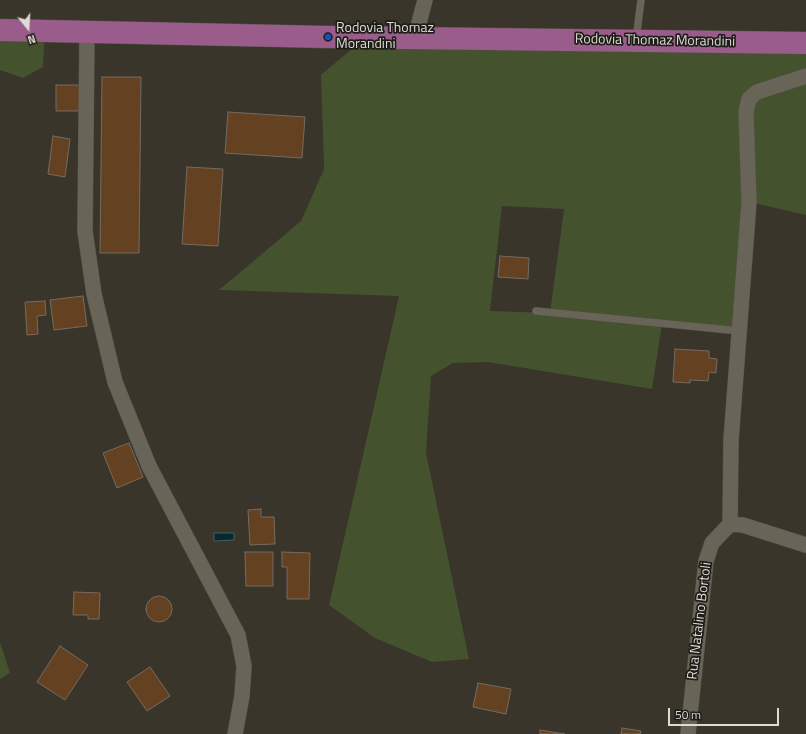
<!DOCTYPE html>
<style>
body{margin:0}
#map{position:relative;width:806px;height:734px;overflow:hidden;background:#39352a;font-family:"Titillium Web",sans-serif}
canvas{display:block}
.north{position:absolute;left:8px;top:8px;width:40px;height:40px;-webkit-text-stroke:3px #1e1d18;paint-order:stroke;rotate:162deg;font-size:11px;font-weight:700;line-height:16px;text-align:center;color:#dddbd4}
.north::after{content:'';display:block;margin:auto;width:14px;height:18px;background:#dddbd4;clip-path:polygon(50% 0,100% 100%,50% 72%,0 100%)}
.scale{position:absolute;left:668px;top:708px;width:111px;height:18px;box-sizing:border-box;border:2px solid #dddbd4;border-top:0;padding-left:5px;font-size:12px;line-height:14px;white-space:nowrap;color:#dddbd4;-webkit-text-stroke:3px #1e1d18;paint-order:stroke}
</style>
<div id="map">
<canvas width="806" height="734"></canvas>
<div class="north">N</div>
<div class="scale">50 m</div>
</div>
<script>
const context = document.querySelector('canvas').getContext('2d');
context.lineJoin = 'round';
function paint(path, color) { context.fillStyle = color; context.fill(path, 'evenodd'); }
const poly = rows => new Path2D(rows.map(r => 'M' + r).join(''));
function stroke(path, color, width, dash) { context.strokeStyle = color; context.lineWidth = width; context.lineCap = dash ? 'butt' : 'round'; context.setLineDash(dash || []); context.stroke(path); }
function write(font, color, halo, rows, align = 'center') {
  context.font = font + ' "Titillium Web",sans-serif'; context.lineWidth = 3.5; context.setLineDash([]); context.textBaseline = 'middle'; context.strokeStyle = halo; context.fillStyle = color; for (const [text, x, y, turn = 0] of rows) {
    context.save(); context.translate(x, y); context.rotate((+turn || 0) * Math.PI / 180); context.textAlign = isNaN(turn) ? turn : align; if (halo) context.strokeText(text, 0, 0); context.fillText(text, 0, 0); context.restore();
  }
}
paint(poly([
 [0,30,45,31,43,67,23,78,0,70],
 [366,37,806,43,806,215,749,202,740,331,662,324,652,389,488,362,453,363,431,376,426,453,469,659,432,662,375,638,329,605,399,296,219,290,301,221,324,169,321,75],
 [502,206,564,209,550,313,490,311],
 [0,642,10,673,0,679]
]), '#44522d');
const water = poly([
 [214,533,234,533,234,540,214,541,214,533]
]);
paint(water, '#062930');
stroke(water, '#465e61', 1);
const building = poly([
 [102,77,141,77,139,253,100,253,102,77],
 [56,85,80,85,80,111,56,111,56,85],
 [228,112,305,117,302,158,225,153,228,112],
 [53,136,70,139,65,177,48,174,53,136],
 [187,167,223,169,218,246,182,244,187,167],
 [500,256,529,258,528,279,498,277,500,256],
 [83,296,87,326,54,330,50,300,83,296],
 [45,301,46,315,37,316,38,334,27,335,25,302,45,301],
 [675,349,709,351,709,358,717,359,716,373,709,372,708,381,690,380,690,383,673,382,675,349],
 [129,443,143,477,117,488,103,453,129,443],
 [261,509,261,517,274,517,275,544,250,545,248,510,261,509],
 [245,552,273,552,273,586,246,586,245,552],
 [282,552,310,553,309,599,287,599,287,567,282,567,282,552],
 [74,592,100,593,99,619,88,619,88,615,73,615,74,592],
 '146 609a13 13 0 1 1 26 0a13 13 0 1 1-26 0Z',
 [60,646,88,665,65,700,37,682,60,646],
 [150,667,170,696,147,711,127,682,150,667],
 [478,683,511,689,506,714,473,707,478,683],
 [622,728,641,731,640,734,621,734,622,728],
 [540,730,565,734,540,734,540,730]
]);
paint(building, '#644221');
stroke(building, '#766b62', 1);
const lane = poly([
 [636,40,641,0],
 [536,311,740,331]
]);
const street = poly([
 [87,32,85,231,94,294,115,382,149,466,238,635,244,666,242,696,235,734],
 [415,38,425,0],
 [730,524,731,440,749,202,746,112,749,99,757,92,806,76],
 [730,524,743,525,806,545],
 [688,734,706,561,712,543,730,524]
]);
const primary = poly([
 [0,30,328,37,806,43]
]);
stroke(lane, '#555248', 8);
stroke(street, '#555248', 16);
stroke(primary, '#555248', 23);
stroke(lane, '#696458', 7);
stroke(street, '#696458', 15);
stroke(primary, '#9a5c8a', 22);
for (const [x, y, r, color] of [
 [328,37,4,"#1a4fb4"]
]) { const dot = new Path2D(); dot.arc(x, y, r, 0, 2 * Math.PI); context.fillStyle = color; context.fill(dot); stroke(dot, '#1e1d18', 1.5); }
write('14px', '#dddbd4', '#1e1d18', [
 ["Rodovia Thomaz",336,29],
 ["Morandini",336,45]
], 'left');
write('14px', '#dddbd4', '#1e1d18', [
 ["Rodovia Thomaz Morandini",655,41,1],
 ["Rua Natalino Bortoli",700,621,-83]
]);
</script>
